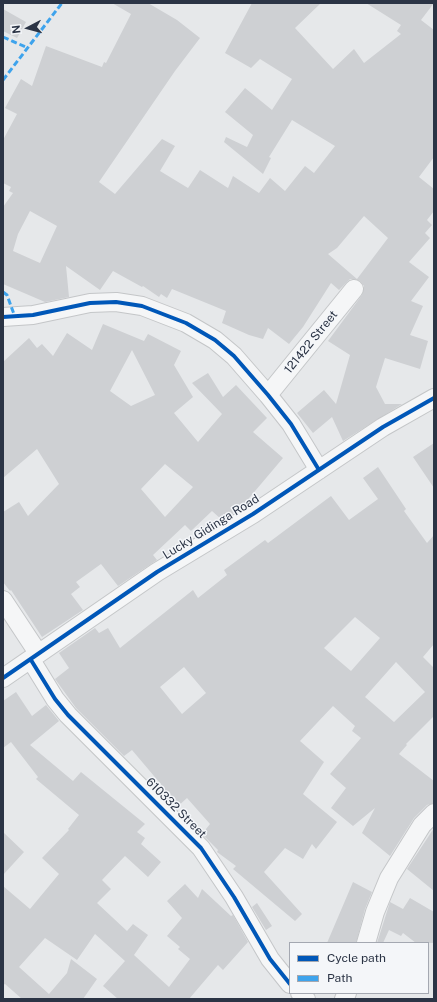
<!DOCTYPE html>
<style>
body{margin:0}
#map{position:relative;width:437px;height:1002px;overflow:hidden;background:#e6e8ea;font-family:"Public Sans",sans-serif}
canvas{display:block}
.frame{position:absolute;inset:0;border:4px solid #2b3445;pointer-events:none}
.legend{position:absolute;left:289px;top:942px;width:140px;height:52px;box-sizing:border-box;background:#f4f6f9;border:1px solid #a4a8b1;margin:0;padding:5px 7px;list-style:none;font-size:12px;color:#2b3445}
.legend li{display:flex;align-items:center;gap:8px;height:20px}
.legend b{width:20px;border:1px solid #a4a8b1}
.north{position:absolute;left:8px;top:8px;width:40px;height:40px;-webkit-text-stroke:3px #f4f6f9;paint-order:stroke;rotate:264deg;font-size:11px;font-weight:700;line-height:16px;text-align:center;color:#2b3445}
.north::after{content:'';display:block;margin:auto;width:14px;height:18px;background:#2b3445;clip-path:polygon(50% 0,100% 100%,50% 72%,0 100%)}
</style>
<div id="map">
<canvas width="437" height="1002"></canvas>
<div class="frame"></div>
<ul class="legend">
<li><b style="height:5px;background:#0057b8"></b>Cycle path</li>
<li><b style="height:5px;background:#3ea3ec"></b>Path</li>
</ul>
<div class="north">N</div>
</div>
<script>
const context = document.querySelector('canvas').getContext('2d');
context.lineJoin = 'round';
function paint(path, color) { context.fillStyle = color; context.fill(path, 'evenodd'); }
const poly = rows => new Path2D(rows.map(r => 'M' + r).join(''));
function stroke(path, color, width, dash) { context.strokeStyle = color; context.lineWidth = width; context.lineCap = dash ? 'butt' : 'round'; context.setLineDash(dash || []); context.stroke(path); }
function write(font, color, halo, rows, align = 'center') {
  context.font = font + ' "Public Sans",sans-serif'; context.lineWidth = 3; context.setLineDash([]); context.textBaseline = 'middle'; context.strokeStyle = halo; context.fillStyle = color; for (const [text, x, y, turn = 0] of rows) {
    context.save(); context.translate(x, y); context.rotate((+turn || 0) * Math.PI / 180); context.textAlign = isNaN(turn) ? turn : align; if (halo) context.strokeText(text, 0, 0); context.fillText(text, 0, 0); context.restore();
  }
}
paint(poly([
 [112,3,148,3,177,20,200,38,175,71,99,182,115,194,162,139,175,146,160,171,188,188,200,170,228,188,233,176,259,193,270,178,285,191,305,166,314,173,335,146,292,120,269,157,271,158,263,174,224,142,226,137,247,147,253,135,225,112,245,88,272,110,292,79,260,59,251,68,225,53,252,3,321,3,295,28,333,69,354,49,364,63,401,34,397,31,401,25,366,3,434,3,421,20,434,30,434,157,419,177,434,189,434,211,427,220,432,225,425,233,430,238,409,262,429,277,411,301,423,306,410,335,428,341,420,369,385,358,376,387,385,404,402,404,343,441,332,417,313,433,297,413,324,390,336,404,350,355,328,341,362,295,364,286,360,281,355,279,350,279,339,290,331,283,303,327,289,344,268,328,263,339,249,335,222,323,226,311,172,289,167,298,161,294,159,297,143,286,142,287,113,271,100,290,66,266,69,297,45,302,3,284,3,207,13,193,9,191,11,187,3,183,3,140,17,114,5,108,21,79,32,86,46,46,102,67,104,62,106,63,131,14],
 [30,211,57,226,40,263,13,251,18,234],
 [364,216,388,238,357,279,328,254,337,248],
 [3,9,26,22,17,38,3,31],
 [103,324,144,341,148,334,181,351,174,365,193,397,174,413,198,442,222,414,192,383,208,373,223,397,236,385,267,418,253,432,283,458,239,510,222,520,212,511,191,531,185,525,153,555,157,560,118,586,101,564,76,582,80,587,71,594,83,610,42,637,11,590,10,591,3,582,3,512,19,502,28,516,59,484,37,449,3,478,3,362,29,338,37,348,42,344,53,356,67,333,92,350],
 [132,350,155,395,131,406,110,391],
 [165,464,193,487,165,517,141,489],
 [434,443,434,488,413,457],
 [378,467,406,509,404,511,427,543,434,535,434,644,423,657,434,668,434,716,406,744,407,745,399,754,434,781,434,803,427,805,414,818,390,856,362,833,375,808,353,826,331,808,346,788,330,774,361,738,352,731,355,726,333,706,300,741,324,762,303,794,337,822,316,849,312,844,303,859,285,848,264,872,302,914,295,921,233,869,236,866,217,852,218,850,202,834,210,824,187,798,176,808,161,793,165,789,132,750,124,756,76,708,55,679,69,668,59,653,95,628,99,633,108,628,120,648,193,590,198,598,227,575,224,570,265,540,268,543,331,496,349,520,378,499,363,478],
 [355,617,380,638,351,671,324,648],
 [396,662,425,692,394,722,365,697],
 [184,667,206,693,182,714,160,687],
 [16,692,32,716,46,705,59,721,30,745,73,781,81,772,145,824,137,832,145,838,141,844,161,862,148,877,125,856,102,880,111,889,97,903,127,931,133,924,148,935,134,955,169,987,190,959,178,949,180,947,167,936,182,918,167,901,185,884,198,898,202,889,231,916,233,915,248,942,223,970,218,965,189,999,118,999,103,986,125,961,95,934,77,960,45,938,19,967,49,994,67,973,71,959,97,979,83,999,22,999,5,984,3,985,3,886,30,909,59,874,42,858,69,830,68,829,79,815,36,779,38,777,11,742,3,748,3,701],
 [434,828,434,891,407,869],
 [3,832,24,852,3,875],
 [353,882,372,892,365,909,356,943,327,943],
 [410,898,434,912,434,943,416,943,403,933,401,936,389,930,383,943,377,943,390,902,403,909],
 [257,903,272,926,266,930,252,907]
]), '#ced0d3');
const street = poly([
 [3,317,33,315,90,303,116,302,142,306,186,323,215,340,234,356,268,395,291,424,319,470],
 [268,395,354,289],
 [3,600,38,653],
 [31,660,55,699,68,715,201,848,234,897,270,959,290,984],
 [3,678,157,572,253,514,383,427,434,398],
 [366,943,375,912,389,878,422,825,434,813],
 [300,993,306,999],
 [344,999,347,993]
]);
stroke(street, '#c4c6c8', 20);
stroke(street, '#f5f6f7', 18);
stroke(poly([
 [3,37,28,48],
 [3,80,62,3],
 [3,292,7,295,15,317]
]), '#3ea3ec', 3, [6, 3]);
stroke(poly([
 [3,317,33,315,90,303,116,302,142,306,186,323,215,340,234,356,268,395,291,424,319,470],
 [31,660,55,699,68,715,201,848,234,897,270,959,290,984],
 [3,678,157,572,253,514,383,427,434,398]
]), '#0057b8', 4);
write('12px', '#2b3445', '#f4f6f9', [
 ["121422 Street",311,342,-51],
 ["Lucky Gidinga Road",211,527,-32],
 ["610332 Street",176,808,45]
]);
</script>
